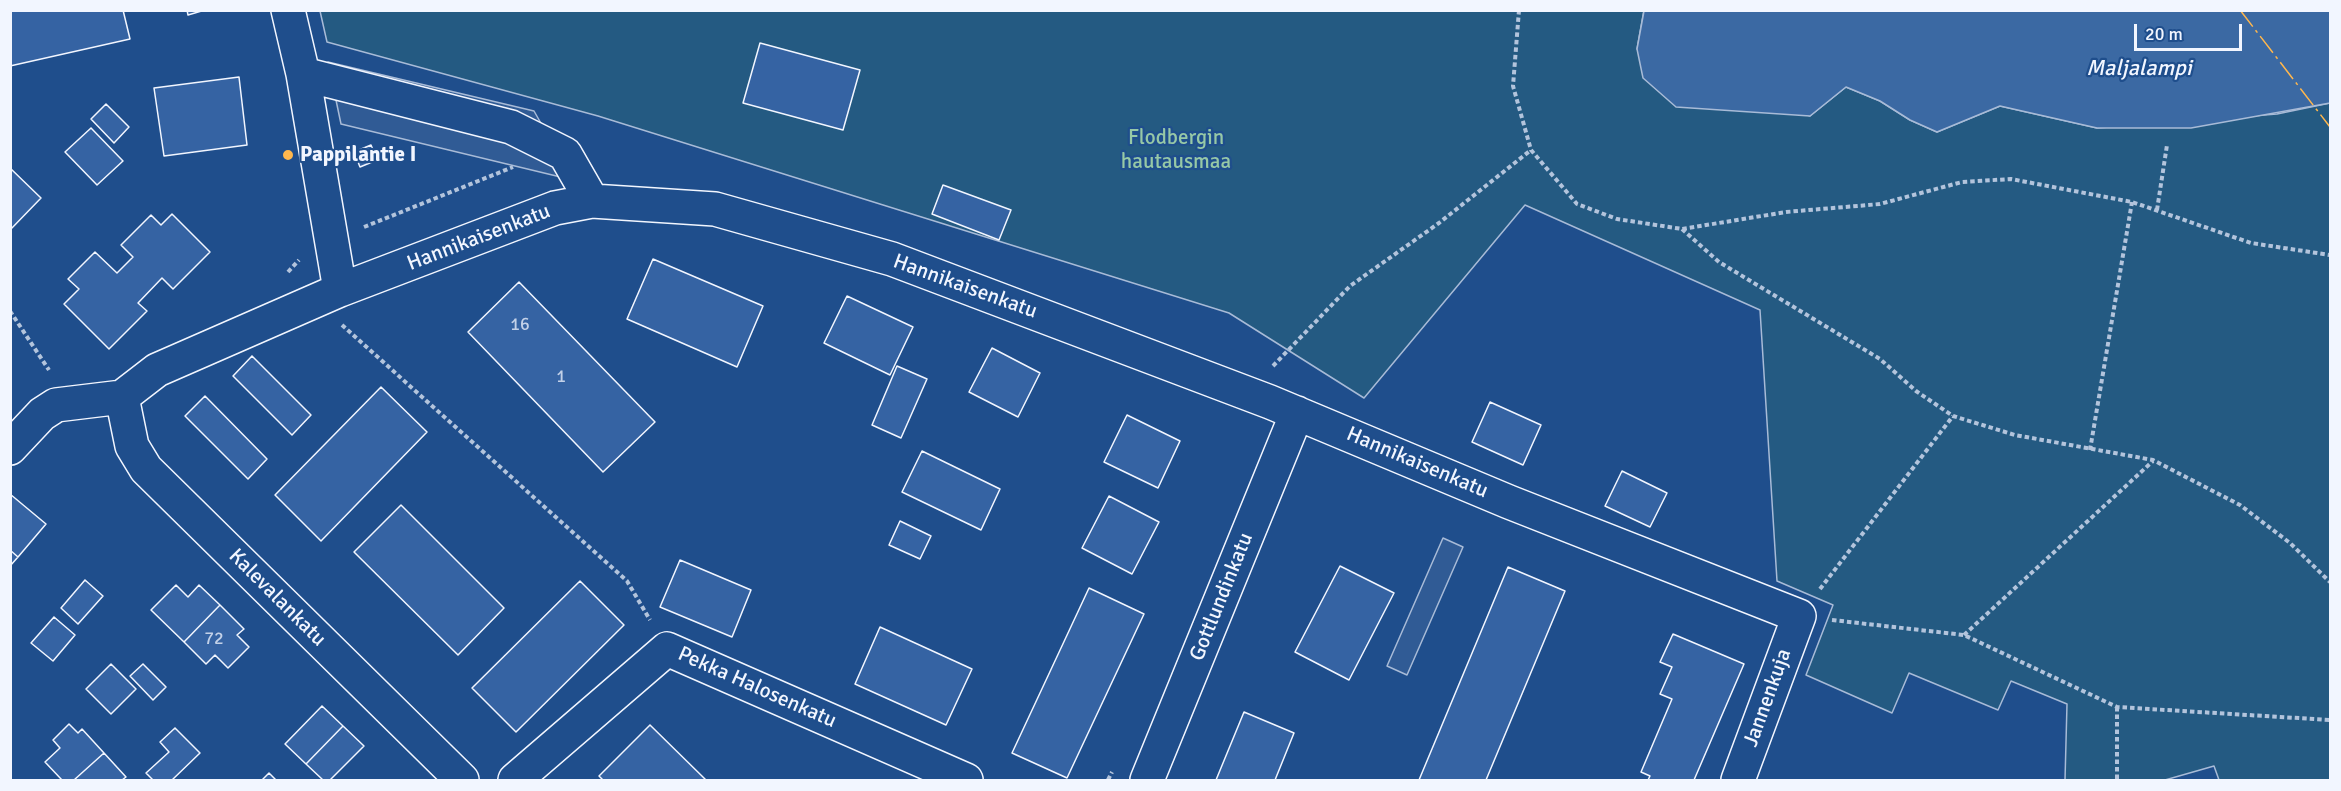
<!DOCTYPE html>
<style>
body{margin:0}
#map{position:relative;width:2341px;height:791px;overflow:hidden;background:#1f4e8c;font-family:Signika,sans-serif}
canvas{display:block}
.frame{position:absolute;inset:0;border:12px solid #f2f6ff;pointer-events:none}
.scale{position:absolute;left:2134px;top:24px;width:108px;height:27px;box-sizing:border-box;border:3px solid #f2f6ff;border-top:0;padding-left:8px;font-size:18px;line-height:21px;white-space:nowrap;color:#f2f6ff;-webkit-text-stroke:4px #1f4e8c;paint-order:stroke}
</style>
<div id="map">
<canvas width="2341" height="791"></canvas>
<div class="frame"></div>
<div class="scale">20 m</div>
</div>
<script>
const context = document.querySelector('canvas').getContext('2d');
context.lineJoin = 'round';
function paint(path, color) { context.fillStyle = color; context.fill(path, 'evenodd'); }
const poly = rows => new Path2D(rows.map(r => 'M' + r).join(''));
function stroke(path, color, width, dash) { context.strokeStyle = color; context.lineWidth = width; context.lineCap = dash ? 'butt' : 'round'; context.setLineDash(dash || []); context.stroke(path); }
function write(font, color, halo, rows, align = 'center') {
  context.font = font + ' Signika,sans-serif'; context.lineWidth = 4.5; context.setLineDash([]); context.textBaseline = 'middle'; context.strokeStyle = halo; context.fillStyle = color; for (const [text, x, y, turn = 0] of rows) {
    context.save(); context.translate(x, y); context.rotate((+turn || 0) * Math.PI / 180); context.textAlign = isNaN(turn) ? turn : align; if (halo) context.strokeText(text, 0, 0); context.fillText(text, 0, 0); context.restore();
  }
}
const green = poly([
 [1644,10,1637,49,1810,116,1846,87,1880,101,1910,120,1937,132,2000,106,2097,128,2277,114,2330,103,2330,780,2219,780,2214,766,2165,780,2065,780,2067,704,2011,681,1998,710,1909,673,1892,713,1806,675,1833,605,1777,581,1760,310,1525,205,1364,398,1229,313,598,116,327,42,320,11,1644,10]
]);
paint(green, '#245a82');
stroke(green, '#a8bbd7', 1.5);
const parking = poly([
 [328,62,534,111,573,180,341,124,328,62],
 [1443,538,1463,547,1407,675,1387,666,1443,538]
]);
paint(parking, '#305b95');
stroke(parking, '#a8bbd7', 1.5);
const water = poly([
 [1644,11,2330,11,2330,103,2191,128,2097,128,2000,106,1937,132,1910,120,1880,101,1846,87,1810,116,1676,107,1643,78,1637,49,1644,11]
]);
paint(water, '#3b69a3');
stroke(water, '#a8bbd7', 1.5);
const building = poly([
 [10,10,123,10,130,39,10,66,10,10],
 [187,10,205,10,188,15,187,10],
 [760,43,860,70,843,130,743,103,760,43],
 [239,77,247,145,164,156,154,88,239,77],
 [106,104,129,127,114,143,91,119,106,104],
 [91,128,123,161,97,185,65,152,91,128],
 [371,145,377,160,360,167,354,152,371,145],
 [10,168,41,198,10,230,10,168],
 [943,185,1011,210,999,240,932,214,943,185],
 [172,214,210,252,173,289,162,278,138,303,147,311,109,349,64,304,79,289,68,279,95,252,117,273,133,257,121,245,151,215,161,225,172,214],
 [653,259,763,306,737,367,627,319,653,259],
 [519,282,655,422,603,472,468,332,519,282],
 [847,296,913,327,890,375,824,343,847,296],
 [992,348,1040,373,1018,417,969,392,992,348],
 [252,356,311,415,292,435,233,376,252,356],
 [897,366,927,379,901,438,872,425,897,366],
 [381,387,427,432,321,541,275,495,381,387],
 [205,396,267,459,248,479,185,416,205,396],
 [1490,402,1541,425,1523,465,1472,442,1490,402],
 [1127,415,1180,441,1158,488,1104,462,1127,415],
 [922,451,1000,489,981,530,902,492,922,451],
 [1622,471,1667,493,1650,527,1605,506,1622,471],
 [10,494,46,524,18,557,10,550,10,494],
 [1109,496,1159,522,1132,574,1082,548,1109,496],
 [401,505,504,608,458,655,354,552,401,505],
 [900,521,931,536,920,559,889,545,900,521],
 [10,550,18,557,10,566,10,550],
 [680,560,751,590,732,637,660,607,680,560],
 [1340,566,1394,593,1349,680,1295,652,1340,566],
 [1508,567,1565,591,1486,780,1419,780,1508,567],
 [85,580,103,596,78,624,61,608,85,580],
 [580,581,624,625,516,732,472,688,580,581],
 [176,585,188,597,199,585,220,605,184,642,151,610,176,585],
 [1089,588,1144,614,1067,778,1012,753,1089,588],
 [220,605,244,629,237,635,249,647,228,668,215,655,206,664,184,642,220,605],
 [54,617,75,635,53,661,31,643,54,617],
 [880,627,972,669,946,725,855,684,880,627],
 [1673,634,1744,664,1694,780,1648,780,1650,776,1641,772,1672,699,1660,694,1672,667,1660,662,1673,634],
 [111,664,136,689,111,714,86,689,111,664],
 [143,664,166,687,153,700,130,676,143,664],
 [322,706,343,726,306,764,285,744,322,706],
 [1244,712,1294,733,1275,780,1216,780,1244,712],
 [69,724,78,733,82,729,104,753,74,780,62,780,45,762,60,748,53,740,69,724],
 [650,725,706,780,603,780,599,776,650,725],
 [343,726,364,746,330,780,323,780,306,764,343,726],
 [175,728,200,753,172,780,153,780,146,773,169,752,160,742,175,728],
 [104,753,126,777,122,780,74,780,104,753],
 [269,773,276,780,262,780,269,773]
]);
paint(building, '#3563a3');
stroke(building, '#f2f6ff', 1.5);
const minor = poly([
 [288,10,303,74,340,290],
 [303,74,511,127,565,154,592,201],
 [122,397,157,370,340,290,555,208,592,201,715,209,892,259,1270,402,1509,502,1799,616,1738,780],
 [122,397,132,446,146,469,462,780],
 [10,448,42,414,56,405,122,397],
 [515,780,667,649,966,780],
 [1147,780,1297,413]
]);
stroke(minor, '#f2f6ff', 36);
stroke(poly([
 [1519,10,1513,86,1531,150,1577,204,1617,219,1682,229,1786,212,1880,204,1962,182,2011,179,2132,202,2251,243,2330,255],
 [2157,210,2167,145],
 [364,227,513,167],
 [1682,229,1719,262,1880,359,1916,391,1953,416,2015,435,2153,460,2240,505,2290,543,2330,582],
 [288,272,299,260],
 [10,311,49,370],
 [342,325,627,581,650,620],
 [1273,366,1350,286,1439,223,1531,150],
 [2090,450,2132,202],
 [1820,589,1953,416],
 [1832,620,1964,635,2117,707,2330,720],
 [1964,635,2153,461],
 [2117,707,2117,780],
 [1108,780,1112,772]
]), '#b3c4dc', 4, [4.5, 3]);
stroke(minor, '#1f4e8c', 33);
stroke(poly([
 [2240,10,2330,127]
]), '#ffb74d', 1.5, [21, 4.5, 3, 4.5]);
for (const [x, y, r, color] of [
 [288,155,6,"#ffb74d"]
]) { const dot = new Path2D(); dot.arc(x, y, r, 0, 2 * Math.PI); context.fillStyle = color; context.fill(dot); stroke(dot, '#1f4e8c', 2); }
write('18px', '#c3d1e8', null, [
 ["16",520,325],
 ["1",561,377],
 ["72",214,639]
]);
write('21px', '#97c8a6', '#1f4e8c', [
 ["Flodbergin",1176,138],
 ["hautausmaa",1176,162]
]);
write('bold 21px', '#f2f6ff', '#1f4e8c', [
 ["Pappilantie I",300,155]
], 'left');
write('21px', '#f2f6ff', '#1f4e8c', [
 ["Hannikaisenkatu",479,238,-21],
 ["Hannikaisenkatu",965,287,20],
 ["Hannikaisenkatu",1417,463,23],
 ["Gottlundinkatu",1222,597,-68],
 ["Kalevalankatu",277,598,45],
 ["Pekka Halosenkatu",757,688,24],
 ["Jannenkuja",1768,698,-70]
]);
write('italic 22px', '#f2f6ff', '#1f4e8c', [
 ["Maljalampi",2139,69]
]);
</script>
